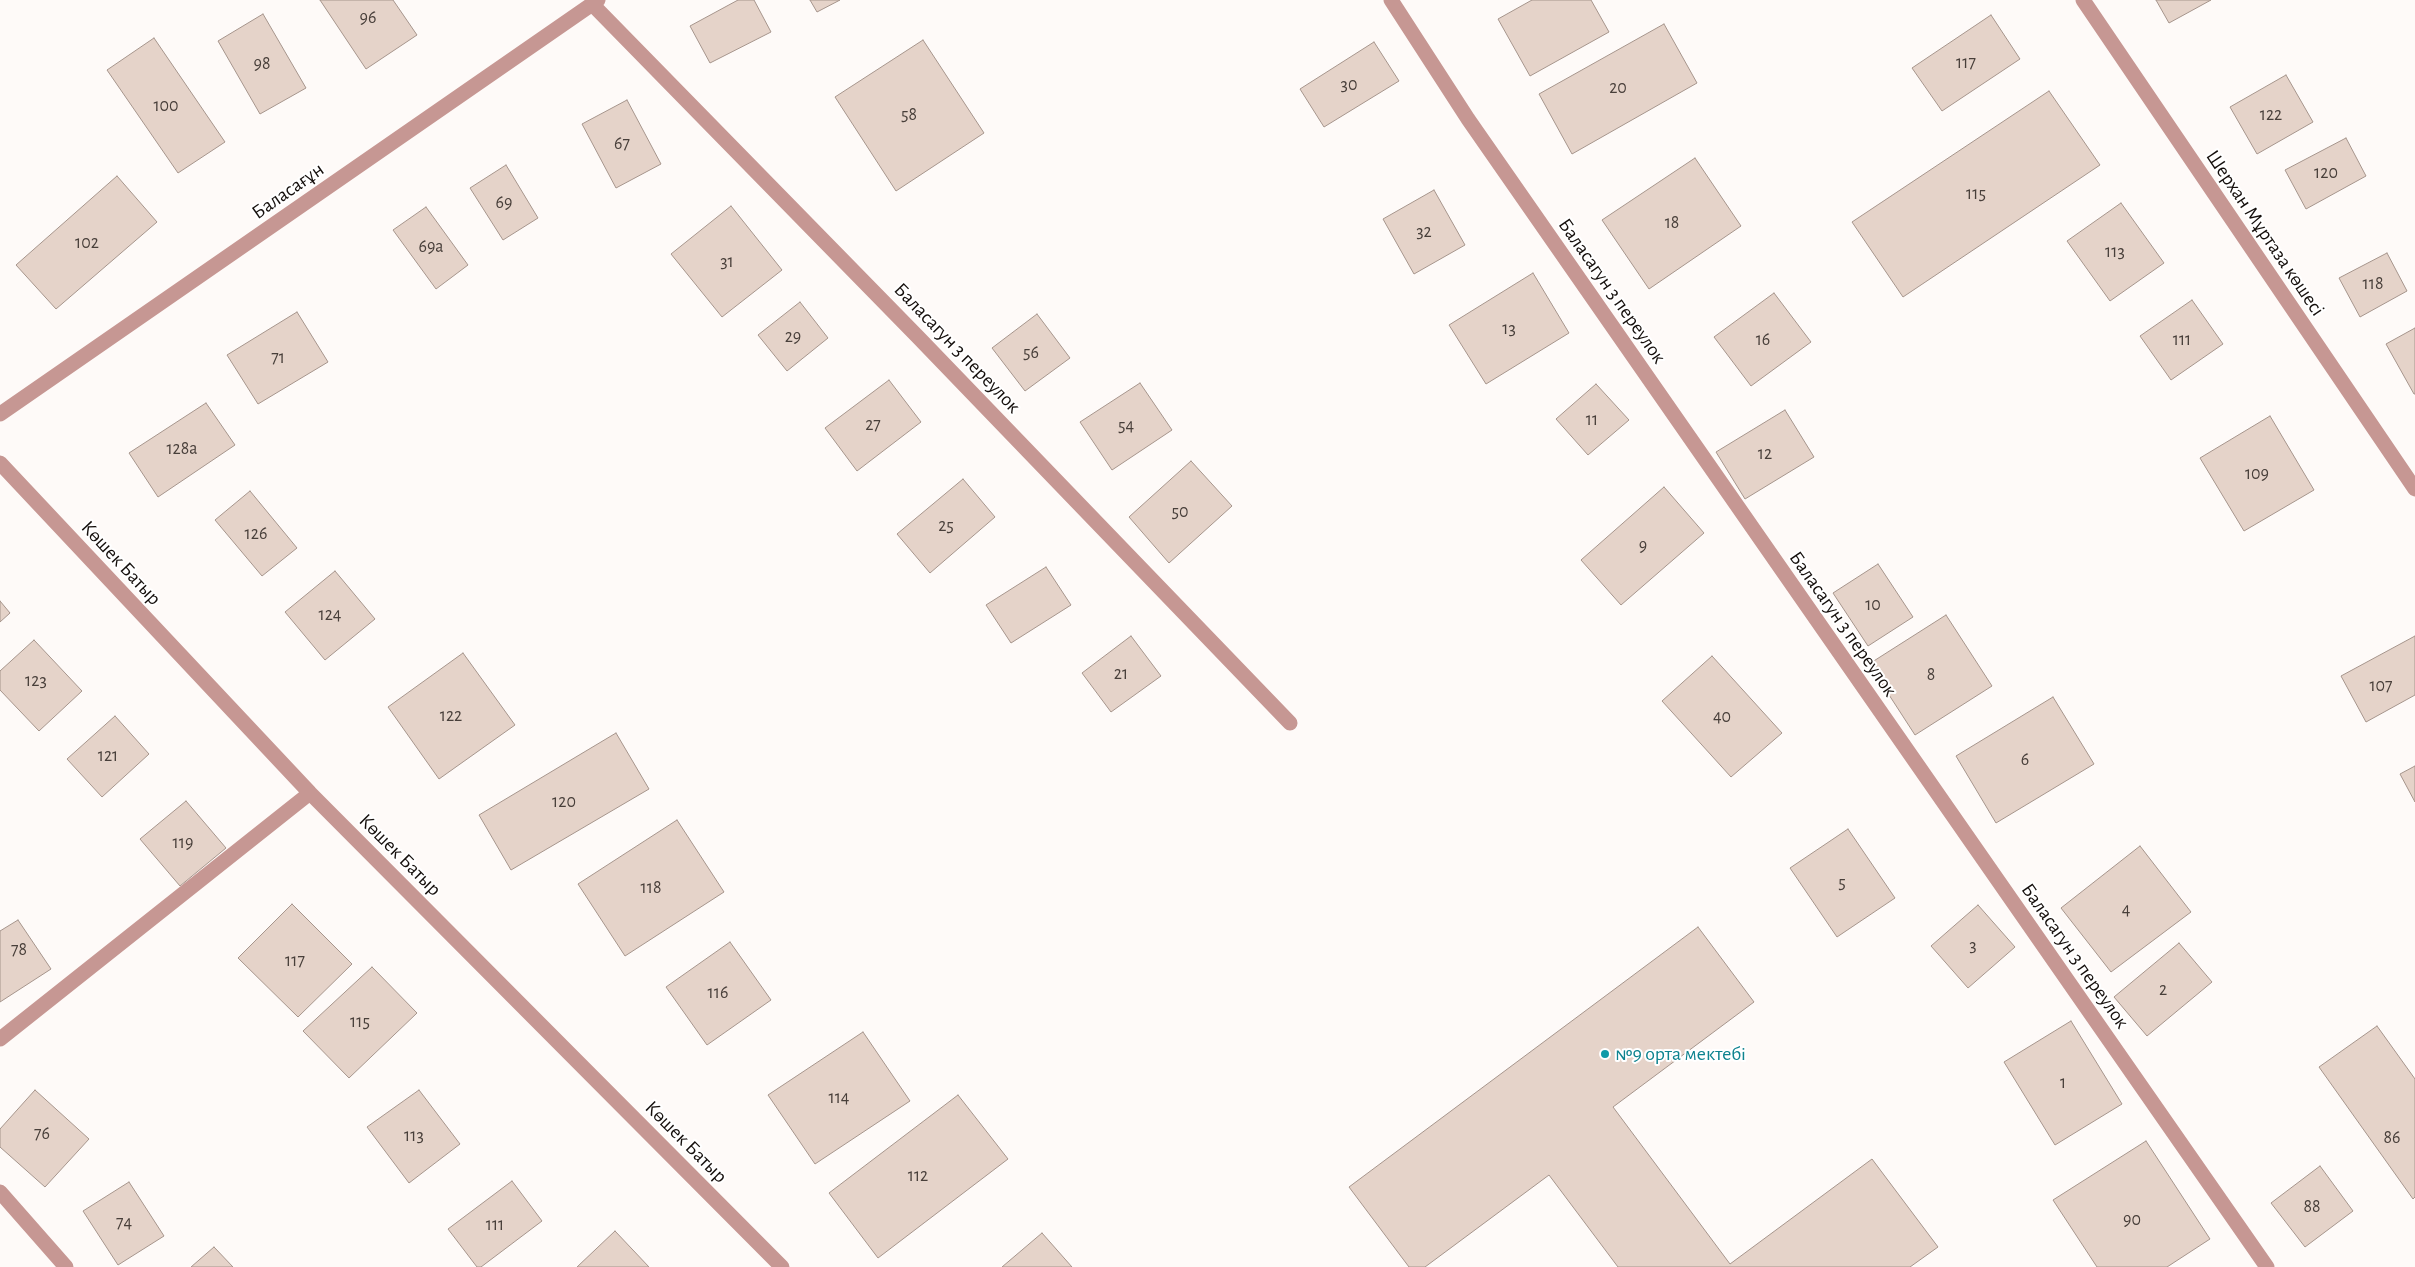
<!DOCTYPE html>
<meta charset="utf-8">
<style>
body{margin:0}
canvas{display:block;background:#fefaf8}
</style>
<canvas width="2415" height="1267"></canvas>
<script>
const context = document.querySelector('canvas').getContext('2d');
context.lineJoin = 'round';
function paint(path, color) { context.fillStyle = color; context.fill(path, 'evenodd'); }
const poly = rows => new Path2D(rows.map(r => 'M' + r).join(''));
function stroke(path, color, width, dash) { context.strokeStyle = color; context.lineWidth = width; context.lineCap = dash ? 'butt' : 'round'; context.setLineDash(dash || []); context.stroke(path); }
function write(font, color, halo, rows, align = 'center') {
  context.font = font + ' "Alegreya Sans",sans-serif'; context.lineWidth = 4; context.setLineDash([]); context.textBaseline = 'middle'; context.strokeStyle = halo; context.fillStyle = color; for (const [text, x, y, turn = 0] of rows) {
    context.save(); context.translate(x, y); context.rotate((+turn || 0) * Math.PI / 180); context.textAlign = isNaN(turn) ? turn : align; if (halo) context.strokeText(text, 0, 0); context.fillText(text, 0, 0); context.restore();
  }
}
const building = poly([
 [320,0,393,0,417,35,366,69,320,0],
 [738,0,754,0,771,32,710,63,690,26,738,0],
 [810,0,840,0,817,12,810,0],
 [1532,0,1591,0,1609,32,1530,76,1498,19,1532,0],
 [2156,0,2211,0,2169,23,2156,0],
 [263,14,306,88,260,114,218,41,263,14],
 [1991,15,2020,59,1942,111,1912,68,1991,15],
 [1664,24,1697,83,1572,154,1539,94,1664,24],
 [154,38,225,142,178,173,107,70,154,38],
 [923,40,984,133,896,191,835,97,923,40],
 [1374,42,1399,81,1324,127,1300,89,1374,42],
 [2286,75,2313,122,2257,154,2230,107,2286,75],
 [2049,91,2100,165,1903,297,1852,222,2049,91],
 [627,100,661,164,616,188,582,124,627,100],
 [2346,138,2366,176,2306,209,2285,170,2346,138],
 [1695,158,1741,226,1649,289,1602,220,1695,158],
 [506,165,538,218,503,240,470,188,506,165],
 [117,176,157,222,56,309,16,265,117,176],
 [1434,190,1465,245,1414,274,1383,219,1434,190],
 [2121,203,2164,263,2110,301,2067,241,2121,203],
 [731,206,782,270,722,317,671,254,731,206],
 [426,207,468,265,436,289,393,230,426,207],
 [2387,253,2407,291,2360,317,2339,278,2387,253],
 [1533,273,1569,333,1486,384,1449,325,1533,273],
 [1774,293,1811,342,1751,386,1714,337,1774,293],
 [2192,300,2223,344,2171,380,2140,336,2192,300],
 [800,302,828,338,787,371,758,335,800,302],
 [297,312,328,362,258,404,227,355,297,312],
 [1037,314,1070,358,1025,391,992,348,1037,314],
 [2415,328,2415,394,2414,394,2386,344,2415,328],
 [889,380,921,422,857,471,825,428,889,380],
 [1140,383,1172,430,1112,470,1080,422,1140,383],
 [1596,384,1629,420,1588,455,1556,419,1596,384],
 [206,403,235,445,158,497,129,453,206,403],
 [1785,410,1814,457,1745,499,1716,452,1785,410],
 [2270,416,2314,490,2244,531,2200,458,2270,416],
 [1191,461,1232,506,1169,563,1129,517,1191,461],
 [963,479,995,517,930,573,897,534,963,479],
 [1664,487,1704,533,1621,605,1581,560,1664,487],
 [250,491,297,548,262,576,215,520,250,491],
 [1878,564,1913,617,1868,646,1833,593,1878,564],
 [1046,567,1071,605,1011,643,986,605,1046,567],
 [335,571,375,619,325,660,285,612,335,571],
 [0,601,10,613,0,622,0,601],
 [1946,615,1992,686,1915,735,1869,664,1946,615],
 [1131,636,1161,676,1111,712,1082,673,1131,636],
 [2415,636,2415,695,2366,722,2341,676,2415,636],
 [34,640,82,691,39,731,0,690,0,671,34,640],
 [463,653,515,725,439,779,388,707,463,653],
 [1712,656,1782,733,1731,777,1662,701,1712,656],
 [2053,697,2094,764,1996,823,1956,756,2053,697],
 [115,716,149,754,102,797,67,759,115,716],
 [616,733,649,789,511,870,479,815,616,733],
 [2415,766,2415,802,2400,774,2415,766],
 [186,801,226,848,180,886,140,839,186,801],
 [677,820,724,892,625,956,578,884,677,820],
 [1848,829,1895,898,1837,937,1790,868,1848,829],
 [2140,846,2191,912,2111,972,2061,908,2140,846],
 [292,904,352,964,298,1017,238,958,292,904],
 [1978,905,2015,947,1968,988,1931,946,1978,905],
 [18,920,51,969,0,1002,0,931,18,920],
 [1698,927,1754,1002,1613,1107,1730,1264,1872,1159,1938,1247,1910,1267,1618,1267,1549,1175,1425,1267,1409,1267,1349,1187,1698,927],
 [730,942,771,1000,707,1045,666,987,730,942],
 [2179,943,2212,982,2147,1036,2114,997,2179,943],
 [372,967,417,1013,349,1078,303,1031,372,967],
 [2071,1021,2122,1104,2055,1145,2004,1062,2071,1021],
 [2377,1026,2415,1079,2415,1197,2413,1199,2319,1067,2377,1026],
 [863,1032,910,1101,815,1164,768,1095,863,1032],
 [35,1090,89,1139,45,1187,0,1147,0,1129,35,1090],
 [419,1090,460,1144,409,1183,367,1127,419,1090],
 [958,1095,1008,1159,878,1258,829,1193,958,1095],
 [2146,1141,2210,1239,2167,1267,2097,1267,2053,1200,2146,1141],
 [2320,1166,2353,1211,2305,1247,2271,1203,2320,1166],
 [512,1181,542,1221,481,1267,477,1267,448,1229,512,1181],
 [129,1182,164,1236,118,1265,83,1211,129,1182],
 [615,1231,649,1267,577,1267,615,1231],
 [1042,1233,1072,1267,1002,1267,1042,1233],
 [214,1247,233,1267,191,1267,214,1247]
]);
paint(building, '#e5d3c9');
stroke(building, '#a6958c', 1);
stroke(poly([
 [1391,0,1468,119,2267,1267],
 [2083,0,2415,489],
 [592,4,918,337,1290,723],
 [0,414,598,0],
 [0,463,310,793,782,1267],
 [0,1039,310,793],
 [0,1192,66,1267]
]), '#c69793', 15);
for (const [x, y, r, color] of [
 [1605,1054,5,"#0f9aa8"]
]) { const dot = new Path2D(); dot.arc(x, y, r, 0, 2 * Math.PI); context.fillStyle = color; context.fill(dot); stroke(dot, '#fff', 2); }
write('18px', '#483f3a', null, [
 ["96",368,18],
 ["117",1966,63],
 ["98",262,64],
 ["30",1349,85],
 ["20",1618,88],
 ["100",166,106],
 ["58",909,115],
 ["122",2271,115],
 ["67",622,144],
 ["120",2326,173],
 ["115",1976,194],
 ["69",504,203],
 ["18",1672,223],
 ["32",1424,232],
 ["102",87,243],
 ["69а",431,247],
 ["113",2115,252],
 ["31",727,262],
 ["118",2373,284],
 ["13",1509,329],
 ["29",793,337],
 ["16",1763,340],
 ["111",2182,340],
 ["56",1031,353],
 ["71",278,358],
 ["11",1592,420],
 ["27",873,425],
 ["54",1126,426],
 ["128а",182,449],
 ["12",1765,454],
 ["109",2257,474],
 ["50",1180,512],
 ["25",946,526],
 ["126",256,534],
 ["9",1643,546],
 ["10",1873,605],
 ["124",330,615],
 ["21",1121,674],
 ["8",1931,675],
 ["123",36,681],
 ["107",2381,686],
 ["122",451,716],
 ["40",1722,717],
 ["121",108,756],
 ["6",2025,760],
 ["120",564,802],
 ["119",183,843],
 ["5",1842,883],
 ["118",651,888],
 ["4",2126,910],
 ["3",1973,946],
 ["78",19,950],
 ["117",295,961],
 ["2",2163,990],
 ["116",718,993],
 ["115",360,1022],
 ["1",2063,1083],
 ["114",839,1098],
 ["76",42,1134],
 ["113",414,1136],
 ["86",2392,1138],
 ["112",918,1176],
 ["88",2312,1207],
 ["90",2132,1220],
 ["74",124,1223],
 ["111",495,1225]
]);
write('20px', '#140e0b', '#fff', [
 ["Баласағұн",288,191,-35],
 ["Шерхан Мұртаза көшесі",2265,233,56],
 ["Баласагун 3 переулок",1612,291,55],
 ["Баласагун 3 переулок",957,348,46],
 ["Көшек Батыр",121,563,47],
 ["Баласагун 3 переулок",1843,624,55],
 ["Көшек Батыр",400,855,45],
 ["Баласагун 3 переулок",2075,956,55],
 ["Көшек Батыр",686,1142,45]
]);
write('20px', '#0d838f', '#fff', [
 ["№9 орта мектебі",1615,1054]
], 'left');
</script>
